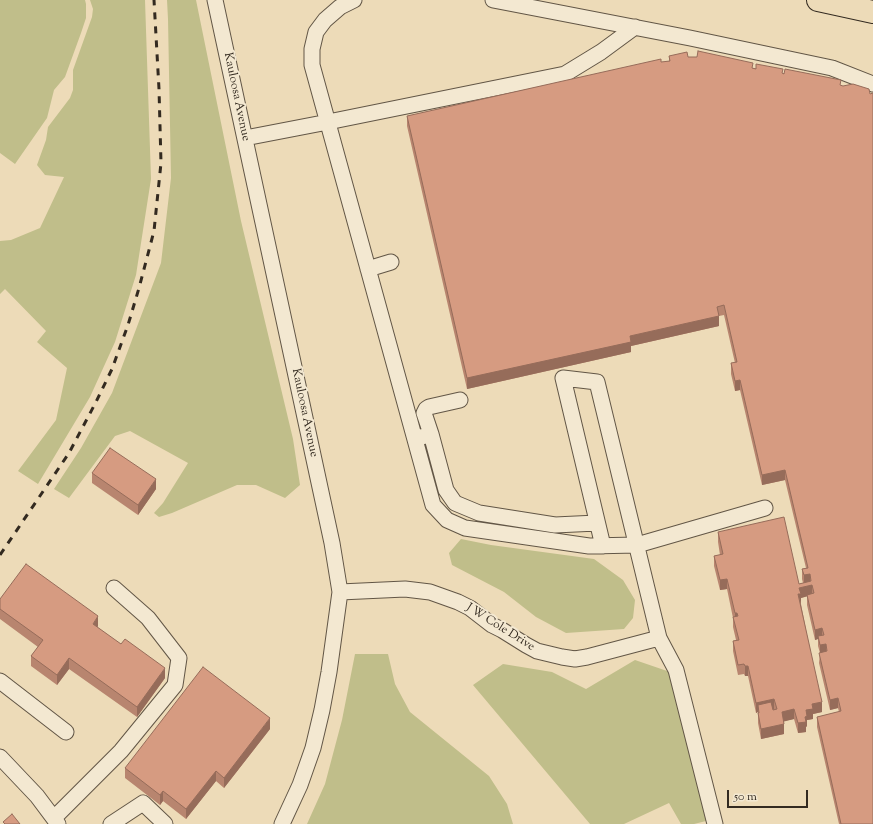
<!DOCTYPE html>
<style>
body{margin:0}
#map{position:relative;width:873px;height:824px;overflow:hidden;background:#eddbb8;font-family:"Sorts Mill Goudy",serif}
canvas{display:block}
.scale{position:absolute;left:727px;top:790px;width:81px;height:18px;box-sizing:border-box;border:2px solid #332a20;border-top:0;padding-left:5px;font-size:12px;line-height:14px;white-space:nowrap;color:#332a20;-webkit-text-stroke:3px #f3e8d1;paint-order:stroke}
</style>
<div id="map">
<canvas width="873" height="824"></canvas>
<div class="scale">50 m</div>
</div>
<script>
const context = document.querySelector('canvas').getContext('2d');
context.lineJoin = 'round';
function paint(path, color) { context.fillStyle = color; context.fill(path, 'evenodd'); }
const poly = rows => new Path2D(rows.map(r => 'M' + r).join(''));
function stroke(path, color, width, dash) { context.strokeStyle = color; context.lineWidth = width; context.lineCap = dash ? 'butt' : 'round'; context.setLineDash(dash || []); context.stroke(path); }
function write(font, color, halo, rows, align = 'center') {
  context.font = font + ' "Sorts Mill Goudy",serif'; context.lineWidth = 4; context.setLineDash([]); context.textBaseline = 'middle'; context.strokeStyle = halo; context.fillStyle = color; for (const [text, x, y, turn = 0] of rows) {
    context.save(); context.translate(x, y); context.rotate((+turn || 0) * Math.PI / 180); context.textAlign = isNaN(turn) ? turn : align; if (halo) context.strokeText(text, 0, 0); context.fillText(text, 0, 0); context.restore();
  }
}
paint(poly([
 [0,0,85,0,86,4,86,18,81,33,65,77,54,90,47,118,15,164,0,153],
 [90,0,145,0,151,179,136,275,115,342,90,397,38,484,18,471,56,420,67,368,37,342,46,331,5,289,0,294,0,241,11,240,40,228,64,177,45,175,37,165,46,140,48,127,70,98,73,90,73,70,92,17,93,9],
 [167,0,196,0,241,221,293,439,300,485,285,498,256,485,237,485,172,513,159,517,154,513,163,503,188,463,130,431,115,436,69,498,54,489,81,448,112,393,161,263,171,178,168,19],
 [461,539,491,545,594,559,623,580,635,600,633,618,624,629,566,633,536,617,504,592,452,565,449,553],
 [355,654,388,654,395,684,410,712,489,776,507,804,513,824,307,824,325,784,342,720],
 [635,660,670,672,706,821,694,824,681,824,669,803,624,824,590,824,473,685,503,664,552,672,586,689]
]), '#c0be8a');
const minor = poly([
 [215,0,332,543,340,592,329,672,322,710,313,748,300,785,282,824],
 [354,0,340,7,325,20,316,32,312,49,312,65,433,505,447,520,465,528,589,546,637,545,765,508],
 [493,0,690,38,832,68,873,84],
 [245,138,328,122,565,74,601,52,635,27],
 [368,269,391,262],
 [431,434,424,413,426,409,429,407,460,400],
 [415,439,431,434,446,490,455,503,479,513,555,525,597,523],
 [603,546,563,378,597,382,659,638,676,670,715,824],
 [340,592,405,589,430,592,458,602,470,608,492,625,502,630,526,645,537,651,562,657,575,659,587,657,659,638],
 [0,681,66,732],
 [0,757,37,796,58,824],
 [54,818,121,751,175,685,179,658,148,618,114,588],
 [111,824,143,803,165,824]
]);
const highway = poly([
 [818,0,873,12]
]);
stroke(minor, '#625646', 17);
stroke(highway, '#332a20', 24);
stroke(minor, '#f3e8d1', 15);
stroke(highway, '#eddbb8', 22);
stroke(poly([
 [0,555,69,453,96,402,112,369,128,325,139,288,154,231,161,163,159,89,154,0]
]), '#332a20', 3, [7, 7]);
paint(poly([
 [669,56,688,57,783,73,841,86,873,824,839,824,817,727,817,717,839,712,838,708,830,710,819,663,820,653,818,646,818,639,815,640,807,605,807,596,801,598,801,604,822,712,813,714,813,719,807,720,807,726,806,727,806,732,798,733,794,719,784,721,784,734,761,739,758,723,758,712,756,713,748,676,745,676,744,674,738,675,733,651,733,641,736,640,733,627,733,618,727,589,720,590,714,566,714,556,720,555,718,542,718,532,799,584,803,583,802,579,802,569,806,568,785,480,762,485,740,390,735,391,731,374,731,363,735,363,724,315,719,316,719,326,631,346,631,352,467,389,407,126,407,116,669,61],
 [92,473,156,489,138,515,92,483],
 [0,599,98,626,97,627,165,678,137,717,69,669,57,685,31,666,31,656,38,647,0,619],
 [270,729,224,788,216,781,186,819,163,801,160,805,125,778,125,768]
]), '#b8856f');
paint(poly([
 [719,316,719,326,631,346,631,352,467,389,467,378,630,336],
 [740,380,740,390,735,391,735,381],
 [785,470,785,480,762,485,762,475],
 [156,479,156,489,138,515,138,505],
 [810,574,810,584,804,585,804,575],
 [727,579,727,589,720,590,720,580],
 [812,585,812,595,801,598,801,604,798,594,799,588],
 [735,613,737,613,737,623,735,623],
 [98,616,98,626,93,634,93,624],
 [822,628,822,638,818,636,818,639,815,640,815,630],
 [826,644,826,654,820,655,820,645],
 [69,658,69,669,57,685,57,675],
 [745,666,748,666,748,676,745,676],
 [165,668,165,678,137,717,137,707],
 [838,698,838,708,830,710,830,700],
 [774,699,774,709,759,712,758,705,758,712,756,713,756,703],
 [822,702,822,712,813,714,813,719,807,720,807,726,806,727,806,732,798,733,798,723,806,710,812,704],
 [794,709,794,719,782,722,782,712],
 [270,718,270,729,224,788,224,778],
 [784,724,784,734,761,739,761,729],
 [216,771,216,781,186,819,186,809],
 [163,791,163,801,160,805,160,795]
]), '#966c5a');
const building = poly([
 [698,51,753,63,752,68,756,69,756,64,783,69,782,73,784,74,785,69,841,80,840,85,843,86,853,84,869,89,870,94,873,93,873,824,841,824,817,717,841,711,838,698,830,700,819,653,827,651,826,644,820,645,818,636,824,635,822,628,815,630,807,595,814,593,812,585,799,588,801,594,798,594,822,702,812,704,813,709,806,710,807,716,805,717,806,722,798,723,794,709,782,712,784,724,761,729,758,713,759,713,758,705,771,702,773,710,777,709,774,699,756,703,748,666,745,666,744,664,738,665,733,641,739,640,733,617,738,616,737,613,735,613,727,579,720,580,714,556,723,554,718,532,784,517,799,584,811,581,810,574,804,575,802,569,808,568,785,470,762,475,740,380,735,381,731,363,737,362,724,305,717,307,719,316,630,336,631,342,467,378,407,116,661,59,661,62,670,61,669,56,687,52,688,57,697,57,698,51],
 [110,448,156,479,138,505,92,473,110,448],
 [26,564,98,616,93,624,121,644,125,639,165,668,137,707,69,658,57,675,31,656,43,640,0,609,0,599,26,564],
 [203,667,270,718,224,778,216,771,186,809,163,791,160,795,125,768,203,667],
 [12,814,20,824,5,824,3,822,12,814]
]);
paint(building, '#d69b81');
stroke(building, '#966c5a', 1);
write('12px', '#332a20', '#f3e8d1', [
 ["Kauloosa Avenue",236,97,78],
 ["Kauloosa Avenue",304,413,78],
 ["J W Cole Drive",500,628,32]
]);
</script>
